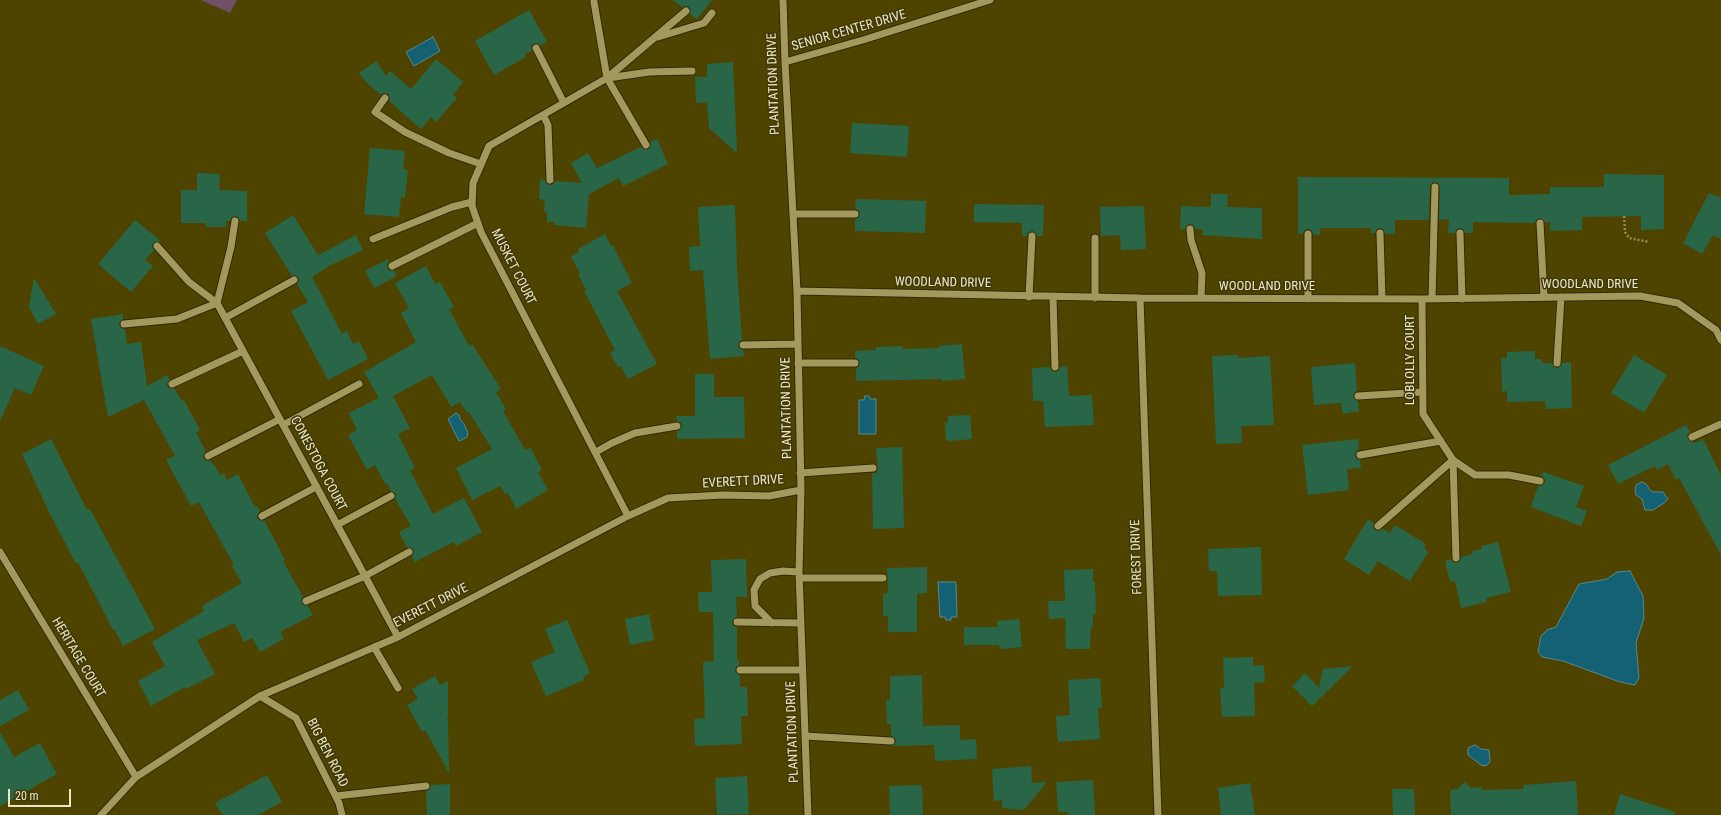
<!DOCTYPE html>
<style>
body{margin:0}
#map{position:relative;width:1721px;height:815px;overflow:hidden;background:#4e4400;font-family:"Roboto Condensed",sans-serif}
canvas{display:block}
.scale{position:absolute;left:8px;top:789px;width:63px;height:18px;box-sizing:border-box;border:2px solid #ebe6c7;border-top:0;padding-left:5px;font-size:12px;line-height:14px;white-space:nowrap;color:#ebe6c7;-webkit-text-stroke:3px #423909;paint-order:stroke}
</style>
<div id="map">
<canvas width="1721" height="815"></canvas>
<div class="scale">20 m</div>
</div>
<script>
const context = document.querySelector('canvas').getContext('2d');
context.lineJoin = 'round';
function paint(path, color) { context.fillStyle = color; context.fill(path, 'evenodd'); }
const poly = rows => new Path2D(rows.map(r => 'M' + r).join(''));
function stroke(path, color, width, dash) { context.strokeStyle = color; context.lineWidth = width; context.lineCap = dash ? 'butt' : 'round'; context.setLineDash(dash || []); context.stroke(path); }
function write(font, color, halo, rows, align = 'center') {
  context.font = font + ' "Roboto Condensed",sans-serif'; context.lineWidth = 3; context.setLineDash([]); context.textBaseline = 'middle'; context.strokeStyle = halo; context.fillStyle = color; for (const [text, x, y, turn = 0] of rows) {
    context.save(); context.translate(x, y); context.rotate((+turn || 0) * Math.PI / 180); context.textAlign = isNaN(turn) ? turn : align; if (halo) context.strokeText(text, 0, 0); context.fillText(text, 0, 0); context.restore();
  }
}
paint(poly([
 [201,0,237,0,230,13]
]), '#714f66');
const water = poly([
 [433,37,440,51,414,66,406,52,433,37],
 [865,396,869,396,870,399,876,399,876,434,859,434,859,400,864,400,865,396],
 [456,413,459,415,460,419,464,424,468,433,467,437,459,441,448,419,456,413],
 [1642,482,1646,484,1650,490,1653,492,1663,492,1668,499,1664,503,1653,510,1645,510,1642,499,1636,495,1635,488,1637,484,1642,482],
 [1630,571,1643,596,1644,618,1636,643,1639,678,1635,685,1620,682,1563,661,1542,657,1538,652,1541,636,1547,630,1556,627,1579,584,1607,579,1617,572,1630,571],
 [938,582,956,582,957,617,951,617,951,620,946,620,945,617,940,617,938,582],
 [1475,745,1481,749,1489,750,1490,762,1486,766,1481,765,1468,755,1468,748,1475,745]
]);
paint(water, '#156174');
stroke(water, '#55898d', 1);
paint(poly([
 [673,0,712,0,697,19,690,14,690,8,686,6,682,7],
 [529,10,547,42,540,46,537,43,533,44,531,47,532,50,525,54,526,57,494,75,475,41],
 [436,59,463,82,453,95,457,98,436,122,431,117,421,129,389,101,390,98,388,94,385,93,381,95,365,81,359,73,376,61,386,76,390,71,411,89],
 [733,62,737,153,709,128,707,102,696,103,695,77,707,77,707,64],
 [852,123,909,126,907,157,850,153],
 [657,139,668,164,623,186,619,178,589,194,586,228,554,225,555,222,547,222,547,212,544,211,545,200,539,199,540,179,545,180,546,183,550,185,553,184,555,181,582,183,571,163,588,153,597,168,641,147,644,149,648,149,650,147,650,142],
 [370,148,405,151,403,169,408,170,405,198,401,197,399,217,364,214],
 [197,173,220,174,219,190,247,191,247,221,240,221,238,217,235,216,231,218,230,221,226,221,226,227,206,227,206,223,181,223,181,190,197,190],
 [1604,174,1664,175,1664,229,1641,230,1641,216,1582,217,1582,230,1550,231,1550,222,1545,222,1540,218,1537,219,1535,223,1473,222,1473,233,1465,233,1464,230,1460,228,1457,229,1455,233,1448,233,1449,219,1439,220,1440,187,1438,183,1435,182,1431,184,1430,187,1429,220,1395,220,1395,234,1385,234,1384,230,1380,228,1377,229,1375,233,1371,233,1371,228,1320,228,1320,235,1313,234,1312,231,1308,229,1305,230,1303,234,1298,234,1298,177,1509,178,1509,195,1550,194,1550,187,1604,187],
 [1709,193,1721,198,1721,239,1713,235,1702,254,1683,243],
 [1211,194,1228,194,1227,207,1262,208,1262,239,1202,235,1203,230,1195,229,1194,226,1190,224,1187,225,1185,229,1180,229,1181,206,1211,207],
 [856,199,926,201,925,233,855,231,855,219,858,218,860,214,859,211,855,209],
 [974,204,1044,205,1043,236,1037,236,1035,232,1032,231,1028,233,1027,236,1022,236,1022,223,974,222],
 [735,205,737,268,742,340,739,342,738,345,740,349,743,350,744,356,710,359,703,270,690,271,689,247,700,246,698,207],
 [1144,206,1146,249,1121,250,1120,235,1101,236,1100,207],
 [293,215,318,255,356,235,363,250,329,266,312,277,342,334,347,331,353,344,359,341,368,359,328,380,291,311,308,302,297,284,299,278,296,276,292,276,265,233],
 [135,220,161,241,153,243,152,247,154,250,145,260,153,266,131,292,98,264],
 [605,234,611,246,613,245,632,283,617,291,657,364,628,379,621,366,618,367,610,353,615,350,584,291,586,290,578,274,580,273,571,257,579,252,578,249],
 [388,259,389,262,387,265,388,269,391,271,394,270,397,276,374,288,365,271],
 [426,266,435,284,440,282,454,307,449,309,469,346,472,344,501,389,496,392,506,409,503,411,525,450,530,447,542,470,538,472,548,490,516,509,508,493,505,494,500,486,472,500,456,468,492,449,469,412,467,413,460,402,451,407,432,375,393,396,410,428,398,434,415,468,410,471,433,514,464,498,482,532,456,546,454,542,415,562,412,556,414,550,411,548,407,547,399,532,411,526,395,499,396,494,391,491,387,483,385,484,375,465,367,470,348,435,357,430,349,413,379,398,364,372,416,342,401,313,409,308,395,283],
 [34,278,56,314,38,324,29,307],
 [123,314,123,319,120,322,119,325,122,328,125,329,127,344,141,342,147,386,167,375,170,380,167,383,168,386,171,389,174,388,182,401,184,400,200,430,196,432,206,452,203,455,204,459,207,461,210,460,213,465,214,464,220,475,224,473,227,480,238,474,255,507,257,506,260,512,258,514,257,518,260,520,264,520,285,560,283,561,303,597,301,600,302,603,308,606,313,615,280,632,284,639,260,652,252,638,244,642,234,623,197,640,215,674,186,689,185,687,151,706,138,681,165,666,152,642,204,611,202,606,242,583,232,566,234,565,199,502,191,506,166,460,175,456,144,400,108,417,91,319],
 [962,344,965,379,942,381,942,379,856,381,856,368,859,366,860,363,855,358,855,351,876,350,876,347,903,346,903,349,939,348,939,346],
 [0,346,44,366,31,395,15,388,0,421],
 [1535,351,1535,359,1542,359,1542,363,1552,363,1554,367,1557,368,1561,366,1562,363,1571,362,1572,408,1546,409,1545,401,1507,402,1507,391,1502,392,1501,358,1507,358,1507,352],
 [1238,355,1238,358,1270,356,1274,425,1241,426,1242,443,1216,444,1212,356],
 [1634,355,1667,375,1644,413,1611,393],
 [1355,363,1357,391,1354,393,1353,397,1358,401,1359,411,1343,414,1341,403,1314,405,1311,367],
 [1067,366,1069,396,1092,395,1094,425,1045,427,1043,401,1033,401,1032,368,1050,367,1052,371,1056,372,1059,370,1060,367],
 [695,374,714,374,714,397,744,397,745,438,677,439,677,431,680,430,682,426,681,423,677,421,676,416,695,416],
 [970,415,972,439,950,441,946,440,945,423,948,423,948,416],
 [1686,425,1690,432,1687,436,1688,439,1695,443,1703,439,1721,475,1721,555,1679,478,1676,480,1668,464,1657,470,1655,466,1618,484,1608,465],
 [51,439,87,510,90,509,155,629,123,646,115,630,113,630,78,562,76,564,48,510,22,454],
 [1358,439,1359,450,1357,451,1355,455,1356,458,1360,460,1361,468,1347,469,1349,490,1308,495,1302,445],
 [902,447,904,528,873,529,872,473,877,473,878,468,876,448],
 [1543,472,1584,486,1576,507,1587,511,1581,526,1531,507,1538,486,1542,486,1545,482,1545,479,1541,476],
 [1368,519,1374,523,1373,527,1376,531,1383,529,1390,533,1395,525,1426,544,1424,548,1428,552,1410,581,1378,561,1369,575,1344,559],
 [1498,542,1511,592,1486,598,1487,602,1461,608,1455,581,1450,582,1445,561,1451,559,1454,563,1458,562,1461,557,1472,554,1472,551,1482,549,1481,546],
 [1261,547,1262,595,1218,596,1217,571,1209,571,1208,549],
 [746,559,747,597,736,597,737,617,732,622,733,625,737,627,737,660,739,660,739,665,736,667,735,670,740,675,740,687,747,687,748,716,741,716,742,744,695,746,694,719,705,718,703,662,714,661,713,612,699,612,698,592,712,592,711,560],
 [927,567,927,593,917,594,917,632,888,632,888,616,883,616,883,594,888,593,887,568],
 [1093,569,1093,582,1095,582,1096,614,1093,614,1093,627,1091,627,1090,649,1066,649,1065,618,1049,619,1048,601,1065,601,1064,570],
 [649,614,654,640,630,645,625,619],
 [1019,619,1022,647,1000,649,999,645,964,645,964,627,998,627,997,621],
 [567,620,590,673,583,677,584,680,546,696,531,662,555,652,545,629],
 [1253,657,1253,666,1264,665,1265,682,1254,683,1255,716,1222,717,1220,688,1224,688,1223,658],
 [1353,666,1312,706,1292,686,1305,673,1319,688,1323,669],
 [922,675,923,726,960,725,960,740,976,739,977,759,935,761,934,745,892,746,895,743,896,739,891,736,891,724,887,724,886,700,890,700,890,676],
 [435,676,440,685,448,681,448,717,447,718,448,722,449,773,425,730,422,732,407,705,418,699,412,689],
 [1100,678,1102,708,1098,708,1100,739,1058,742,1056,716,1070,715,1068,680],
 [18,690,29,710,0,726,0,700],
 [0,732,14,757,40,743,57,774,0,806],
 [1031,766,1032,783,1047,782,1024,810,1002,808,1002,800,994,801,992,769],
 [267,775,282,802,258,815,222,815,215,803],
 [747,776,749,814,717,815,715,778],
 [1093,780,1095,815,1068,815,1068,812,1058,812,1056,782],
 [1576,781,1578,815,1451,815,1450,790,1457,789,1465,782,1471,788,1482,787,1481,790,1524,789,1523,785],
 [1250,783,1255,815,1221,815,1218,788],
 [450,784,450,815,427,815,426,791,430,788,431,785],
 [922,785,923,815,890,815,889,786],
 [1392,789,1414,789,1415,815,1393,815],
 [1620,794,1675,812,1674,815,1614,815]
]), '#286647');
const minor = poly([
 [783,0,785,62,797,291,801,490,799,572,808,815],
 [594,2,607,78,646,145],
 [658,37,704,23,712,13],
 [536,48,564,103],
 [785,62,863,40,990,0],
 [608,78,649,72,692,71],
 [385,98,375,112,405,132,449,153,481,164],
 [543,115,548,125,550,180],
 [793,214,855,214],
 [1540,223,1544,297],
 [1190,229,1191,240,1202,273,1201,298],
 [1380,233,1382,299],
 [1460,233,1462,299],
 [1095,238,1095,298],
 [373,239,452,207,472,202],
 [157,246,189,282,217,303,398,637],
 [392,266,478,223],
 [797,291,1140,298,1422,299,1640,296,1678,303,1716,330,1721,340],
 [1029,297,1032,236],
 [1053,297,1055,367],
 [1140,298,1158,815],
 [1308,299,1308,234],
 [1422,299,1423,414,1453,460,1475,475,1509,475,1540,481],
 [1432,299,1435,187],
 [217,303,231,247,235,221],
 [225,318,294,280],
 [124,324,177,319,217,303],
 [743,345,798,344],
 [798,363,855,363],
 [1557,363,1561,297],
 [172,384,243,351],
 [1358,396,1423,392],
 [283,425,359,384],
 [1692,437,1721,424],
 [596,452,612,443,635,433,677,426],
 [1360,455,1441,441],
 [208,456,280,419],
 [1453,460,1456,558],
 [800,473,873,468],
 [262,516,316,487],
 [628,516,481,232,472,206,473,183,489,146,607,78,686,11],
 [337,525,391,496],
 [1378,526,1453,460],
 [0,552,136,777],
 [799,578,883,578],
 [306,601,365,576,409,552],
 [737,622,801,623],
 [772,623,755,606,754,590,760,579,770,573,783,571,799,572],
 [374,647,398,688],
 [740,670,802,670],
 [260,696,296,718,339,803,342,815],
 [805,736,891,741],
 [336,796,426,786],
 [101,815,136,777,260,696,398,637,628,516,668,498,723,495,769,496,801,490]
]);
stroke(minor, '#302a0a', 9);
stroke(poly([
 [1624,216,1625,232,1629,238,1649,242]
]), '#958d59', 2.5, [2, 2]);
stroke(minor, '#a4995d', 7);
write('13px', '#ebe6c7', '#423909', [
 ["SENIOR CENTER DRIVE",849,31,-16],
 ["PLANTATION DRIVE",774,84,-92],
 ["MUSKET COURT",513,267,63],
 ["WOODLAND DRIVE",943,283,1],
 ["WOODLAND DRIVE",1590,285],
 ["WOODLAND DRIVE",1267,287],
 ["LOBLOLLY COURT",1411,360,-90],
 ["PLANTATION DRIVE",787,408,-91],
 ["CONESTOGA COURT",318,464,62],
 ["EVERETT DRIVE",743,482,-3],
 ["FOREST DRIVE",1137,557,-92],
 ["EVERETT DRIVE",431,606,-27],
 ["HERITAGE COURT",78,658,59],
 ["PLANTATION DRIVE",793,732,-92],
 ["BIG BEN ROAD",327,753,63]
]);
</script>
